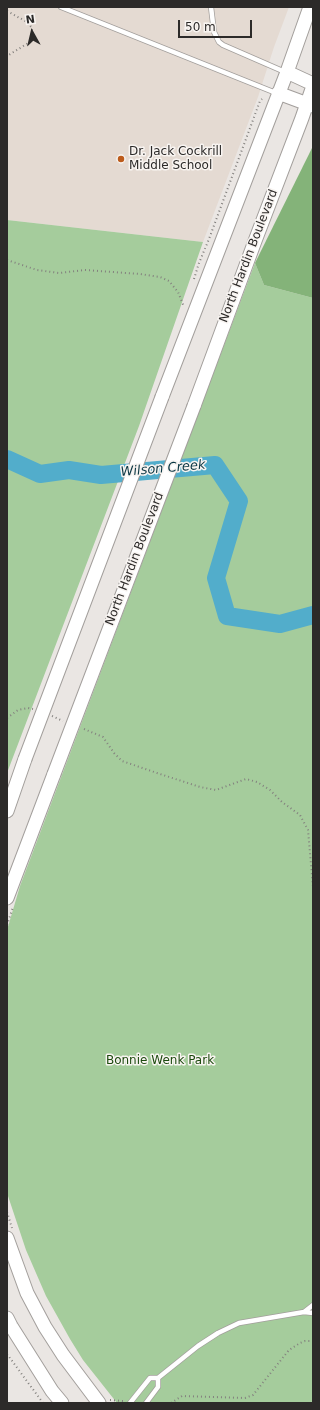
<!DOCTYPE html>
<style>
body{margin:0}
#map{position:relative;width:320px;height:1410px;overflow:hidden;background:#eae6e3;font-family:"DejaVu Sans",sans-serif}
canvas{display:block}
.frame{position:absolute;inset:0;border:8px solid #2c2a29;pointer-events:none}
.north{position:absolute;left:12px;top:12px;width:40px;height:40px;-webkit-text-stroke:3px #f8f4f1;paint-order:stroke;rotate:352deg;font-size:11px;font-weight:700;line-height:16px;text-align:center;color:#2c2a29}
.north::after{content:'';display:block;margin:auto;width:14px;height:18px;background:#2c2a29;clip-path:polygon(50% 0,100% 100%,50% 72%,0 100%)}
.scale{position:absolute;left:178px;top:20px;width:74px;height:18px;box-sizing:border-box;border:2px solid #2c2a29;border-top:0;padding-left:5px;font-size:12px;line-height:14px;white-space:nowrap;color:#2c2a29;-webkit-text-stroke:3px #f8f4f1;paint-order:stroke}
</style>
<div id="map">
<canvas width="320" height="1410"></canvas>
<div class="frame"></div>
<div class="north">N</div>
<div class="scale">50 m</div>
</div>
<script>
const context = document.querySelector('canvas').getContext('2d');
context.lineJoin = 'round';
function paint(path, color) { context.fillStyle = color; context.fill(path, 'evenodd'); }
const poly = rows => new Path2D(rows.map(r => 'M' + r).join(''));
function stroke(path, color, width, dash) { context.strokeStyle = color; context.lineWidth = width; context.lineCap = dash ? 'butt' : 'round'; context.setLineDash(dash || []); context.stroke(path); }
function write(font, color, halo, rows, align = 'center') {
  context.font = font + ' "DejaVu Sans",sans-serif'; context.lineWidth = 3; context.setLineDash([]); context.textBaseline = 'middle'; context.strokeStyle = halo; context.fillStyle = color; for (const [text, x, y, turn = 0] of rows) {
    context.save(); context.translate(x, y); context.rotate((+turn || 0) * Math.PI / 180); context.textAlign = isNaN(turn) ? turn : align; if (halo) context.strokeText(text, 0, 0); context.fillText(text, 0, 0); context.restore();
  }
}
paint(poly([
 [7,7,289,7,274,47,258,97,203,242,7,220]
]), '#e4dad2');
paint(poly([
 [7,220,203,242,139,426,7,773],
 [255,263,264,285,313,298,313,1403,117,1403,83,1360,70,1339,46,1296,26,1250,7,1193,7,930,20,886]
]), '#a5cc9c');
paint(poly([
 [313,146,313,298,264,285,255,263]
]), '#84b379');
stroke(poly([
 [7,459,40,474,69,470,101,475,215,465,239,501,216,578,227,616,280,624,313,615]
]), '#52adcb', 18);
const lane = poly([
 [61,7,276,93],
 [211,7,214,32,219,42,223,45,285,72],
 [304,1312,313,1305],
 [130,1403,150,1378,158,1378,198,1346,218,1333,239,1323,304,1312,313,1313],
 [146,1403,158,1387,158,1378]
]);
const secondary = poly([
 [287,72,313,84],
 [278,93,313,106],
 [162,397,287,72,310,7],
 [194,406,255,241,302,118,313,86],
 [7,811,25,759],
 [7,898,54,774],
 [7,1238,27,1293,45,1327,63,1355,99,1403],
 [7,1318,11,1326,52,1391,62,1403]
]);
stroke(lane, '#a39f9c', 6);
stroke(secondary, '#a39f9c', 15);
stroke(poly([
 [7,11,27,22,32,28,32,32,30,42,7,56],
 [7,260,37,270,59,273,85,270,140,274,160,277,169,281,178,292,184,307],
 [194,279,199,263,209,239,260,101,262,99],
 [52,716,63,721],
 [7,718,18,710,28,708,33,709],
 [84,729,103,737,114,753,122,761,157,773,200,787,216,790,246,779,257,782,270,790,282,802,300,815,308,830,313,887],
 [7,925,13,907],
 [7,1212,12,1228],
 [7,1354,43,1403],
 [110,1400,123,1401],
 [171,1403,182,1396,245,1398,253,1395,289,1350,300,1343,305,1341,313,1341]
]), '#83807e', 2, [1, 3]);
stroke(lane, '#fff', 4.5);
stroke(secondary, '#fff', 13);
const secondaryBridge = poly([
 [25,759,162,397],
 [54,774,194,406]
]);
stroke(secondaryBridge, '#a39f9c', 15, []);
stroke(secondaryBridge, '#fff', 13);
for (const [x, y, r, color] of [
 [121,159,4,"#bc5b1b"]
]) { const dot = new Path2D(); dot.arc(x, y, r, 0, 2 * Math.PI); context.fillStyle = color; context.fill(dot); stroke(dot, '#f8f4f1', 1.5); }
write('12px', '#2c2a29', '#f8f4f1', [
 ["Dr. Jack Cockrill",129,152],
 ["Middle School",129,166]
], 'left');
write('12px', '#2c2a29', '#f8f4f1', [
 ["North Hardin Boulevard",249,256,-69],
 ["North Hardin Boulevard",135,559,-69]
]);
write('12px', '#1c4a0e', '#f8f4f1', [
 ["Bonnie Wenk Park",160,1061]
]);
write('italic 13px', '#0a3643', '#f8f4f1', [
 ["Wilson Creek",163,469,-5]
]);
</script>
